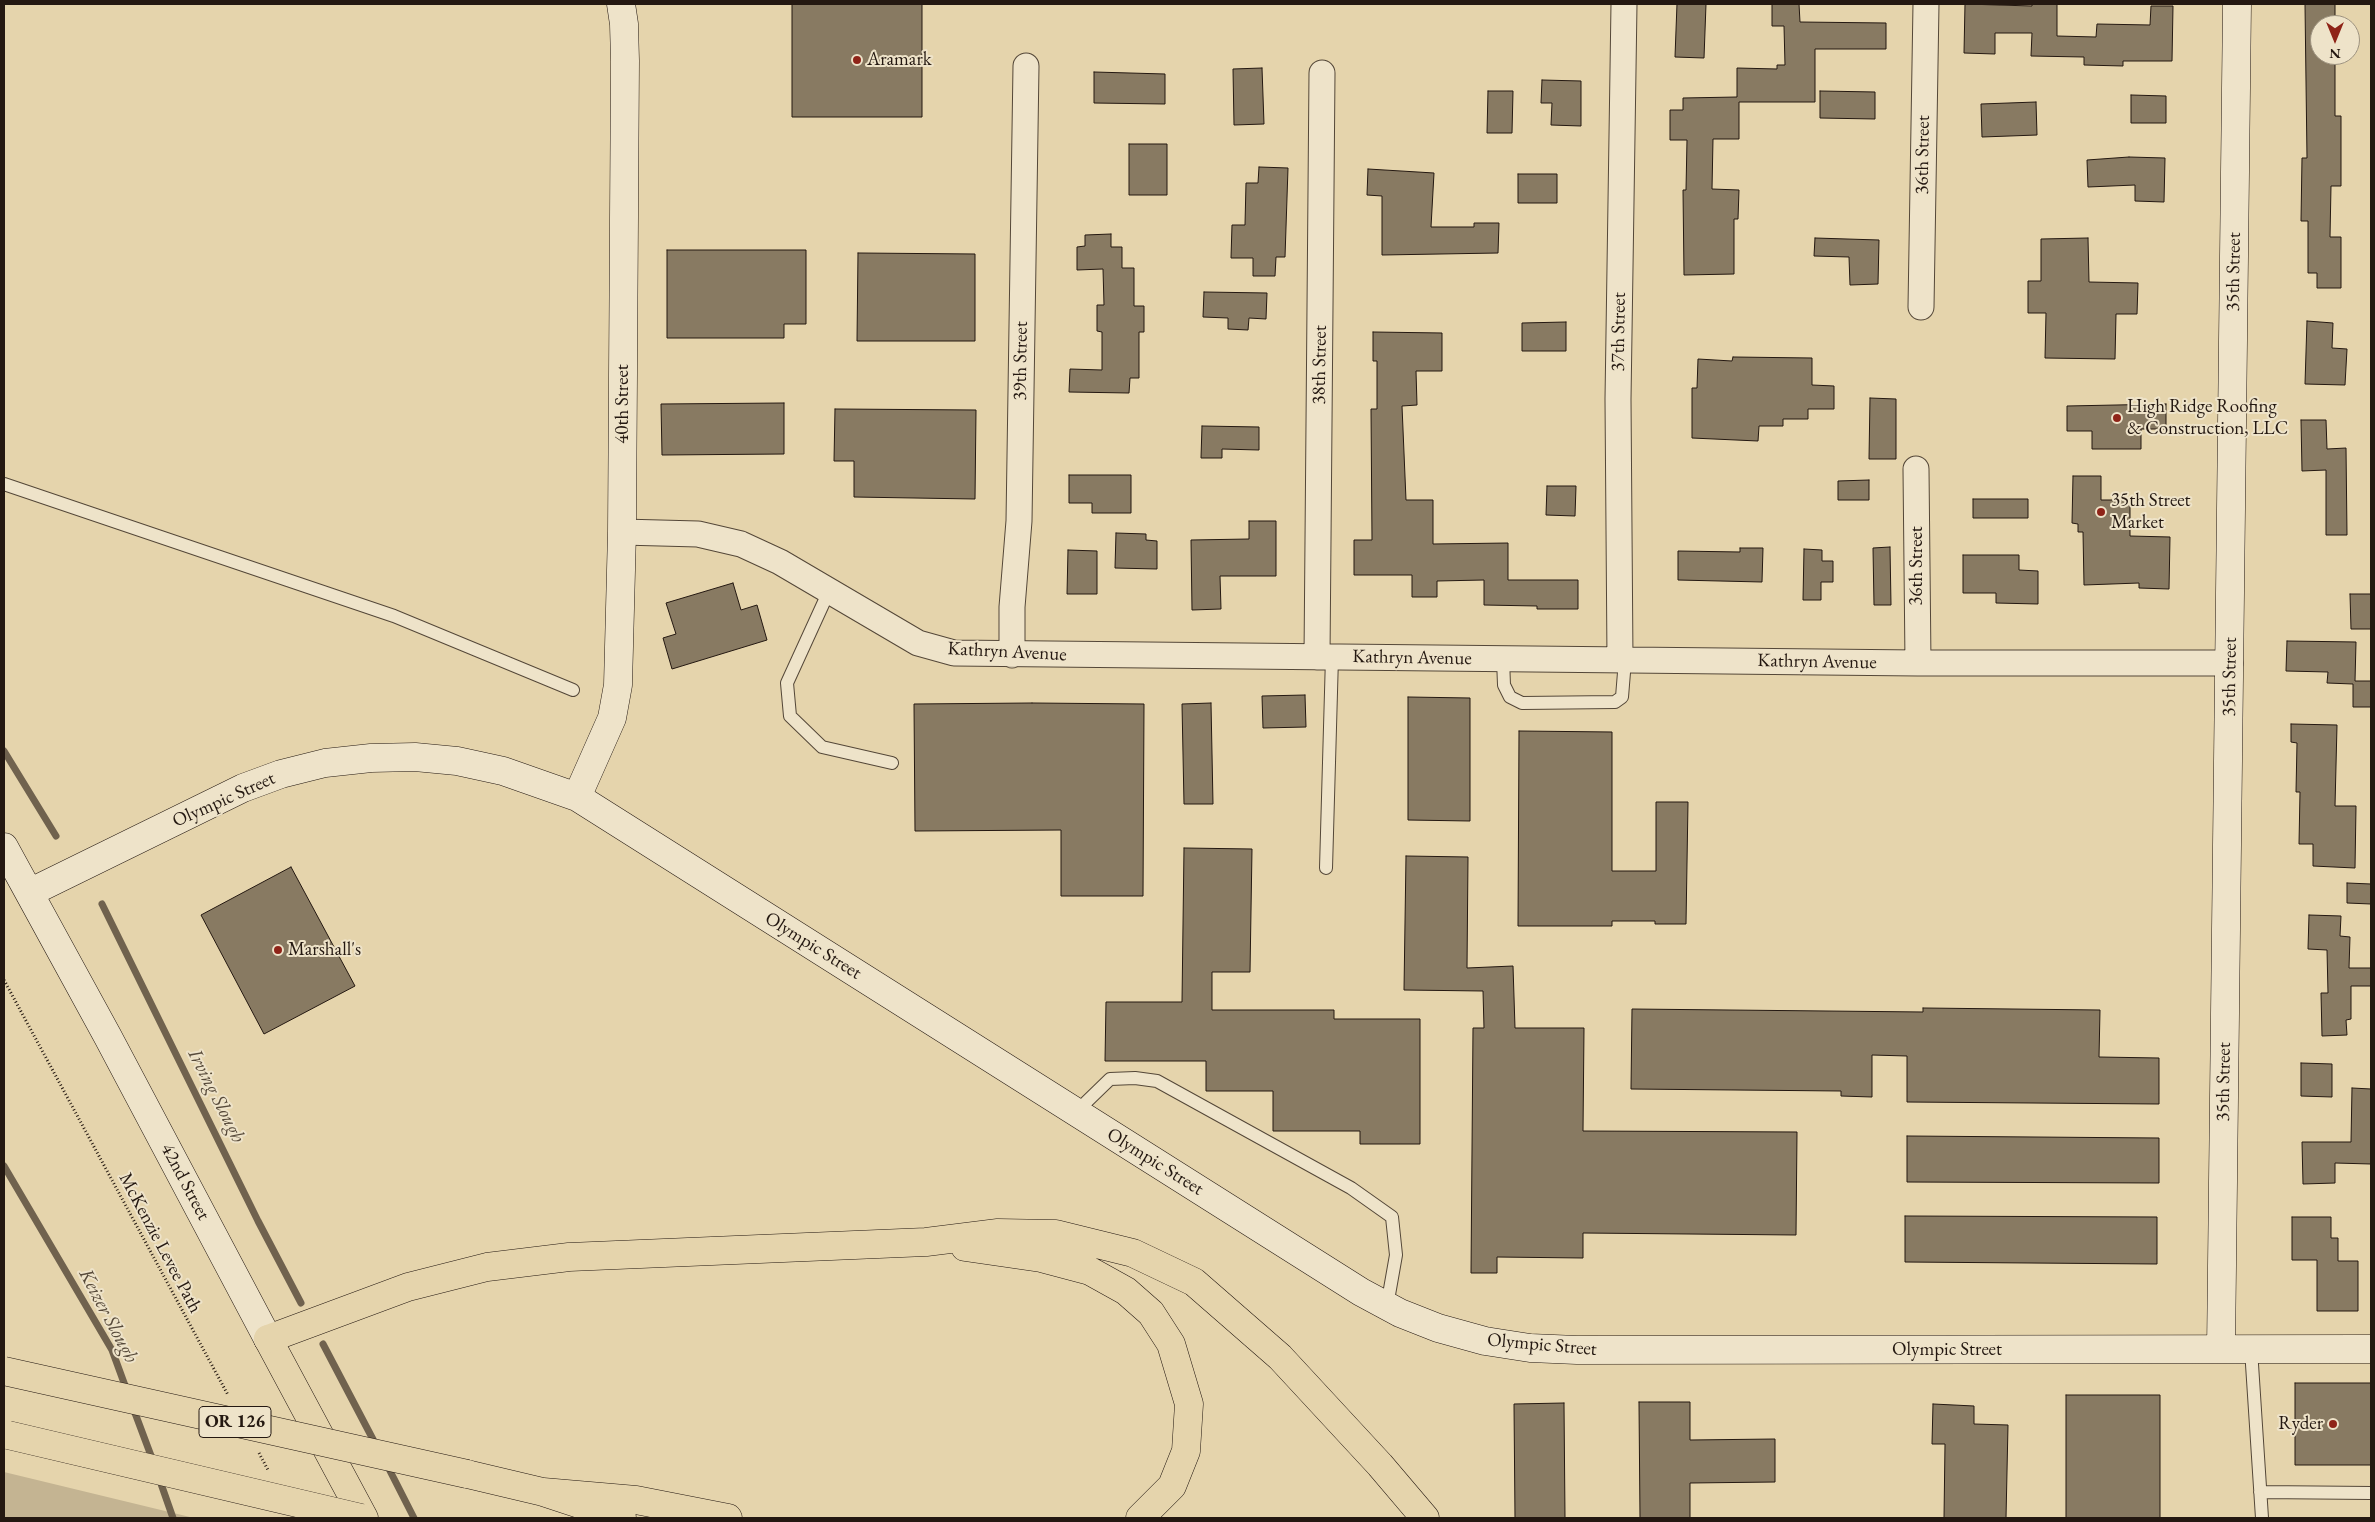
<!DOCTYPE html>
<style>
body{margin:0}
#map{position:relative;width:2375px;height:1522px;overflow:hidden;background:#e5d4ac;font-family:"EB Garamond",serif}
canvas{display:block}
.frame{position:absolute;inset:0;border:5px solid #241811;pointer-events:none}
.north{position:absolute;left:2310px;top:15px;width:50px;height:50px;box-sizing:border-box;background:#eee3c9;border:1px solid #9d927f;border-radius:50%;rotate:180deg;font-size:14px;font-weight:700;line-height:20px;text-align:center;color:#241811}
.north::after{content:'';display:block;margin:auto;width:18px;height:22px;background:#8f2418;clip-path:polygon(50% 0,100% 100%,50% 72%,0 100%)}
</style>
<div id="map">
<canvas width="2375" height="1522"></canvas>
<div class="frame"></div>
<div class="north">N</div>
</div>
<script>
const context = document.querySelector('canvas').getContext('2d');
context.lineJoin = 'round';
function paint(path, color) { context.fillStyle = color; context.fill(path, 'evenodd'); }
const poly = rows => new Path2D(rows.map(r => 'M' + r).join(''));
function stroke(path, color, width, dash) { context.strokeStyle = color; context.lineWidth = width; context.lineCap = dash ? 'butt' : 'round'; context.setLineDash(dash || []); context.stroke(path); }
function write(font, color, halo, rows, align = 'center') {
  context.font = font + ' "EB Garamond",serif'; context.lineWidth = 4; context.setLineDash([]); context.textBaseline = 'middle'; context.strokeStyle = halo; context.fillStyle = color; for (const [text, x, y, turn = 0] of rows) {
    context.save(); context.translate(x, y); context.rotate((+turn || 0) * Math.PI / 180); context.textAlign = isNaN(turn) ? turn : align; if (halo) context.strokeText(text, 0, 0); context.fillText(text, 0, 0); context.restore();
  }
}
paint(poly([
 [4,1472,194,1518,4,1518]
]), '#c4b492');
stroke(poly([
 [4,751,56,836],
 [102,904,258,1221,301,1303],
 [4,1166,112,1350,127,1391],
 [323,1344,377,1447],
 [132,1405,153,1461],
 [386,1463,414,1518],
 [159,1478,173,1518]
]), '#70624e', 7);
const building = poly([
 [792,4,922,4,922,117,792,117,792,4],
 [1677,4,1706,4,1704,58,1675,57,1677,4],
 [1772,4,1799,4,1800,22,1886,23,1886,49,1815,49,1815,102,1739,102,1739,139,1713,139,1712,189,1739,190,1738,219,1734,219,1734,274,1684,275,1683,190,1686,190,1687,140,1670,140,1670,110,1683,110,1683,98,1737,97,1737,68,1777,69,1777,65,1785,65,1784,26,1772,26,1772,4],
 [1965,4,2032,6,2032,4,2057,4,2057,36,2096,37,2097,24,2150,25,2151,6,2173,6,2172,61,2123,61,2123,66,2084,65,2084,57,2031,56,2032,33,1995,33,1995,54,1964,53,1965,4],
 [2305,4,2335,4,2335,25,2320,25,2320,55,2335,55,2335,116,2341,116,2341,186,2331,186,2330,237,2341,237,2341,288,2317,288,2317,273,2308,273,2308,221,2301,221,2302,158,2307,158,2305,4],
 [1262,68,1264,124,1234,125,1233,69,1262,68],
 [1094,72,1165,74,1165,104,1094,103,1094,72],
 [1542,80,1581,81,1581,126,1551,125,1552,103,1541,103,1542,80],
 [1488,91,1513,91,1512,133,1487,133,1488,91],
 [1820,91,1875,92,1875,119,1820,118,1820,91],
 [2131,95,2166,96,2166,123,2131,123,2131,95],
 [2036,102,2037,135,1982,137,1981,104,2036,102],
 [1129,144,1167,144,1167,195,1129,195,1129,144],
 [2129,157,2165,158,2164,202,2135,201,2135,185,2088,187,2087,160,2129,157],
 [1259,167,1288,168,1285,257,1276,257,1275,276,1253,276,1253,258,1231,258,1232,225,1245,225,1246,183,1258,183,1259,167],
 [1368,169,1434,173,1431,227,1474,227,1474,223,1499,223,1498,253,1382,255,1382,196,1367,195,1368,169],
 [1518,174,1557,174,1557,203,1518,203,1518,174],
 [1111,234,1111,247,1122,247,1122,268,1134,268,1134,306,1144,306,1144,332,1139,332,1139,378,1130,378,1129,393,1069,392,1070,369,1102,370,1102,332,1097,331,1097,305,1104,305,1103,269,1077,270,1077,247,1085,246,1085,235,1111,234],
 [1815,238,1879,240,1878,284,1850,285,1849,257,1814,256,1815,238],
 [2088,238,2089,282,2138,283,2137,314,2116,314,2115,359,2045,358,2046,313,2028,313,2028,281,2041,281,2041,239,2088,238],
 [667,250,806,250,806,324,784,324,784,338,667,338,667,250],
 [858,253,975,254,975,341,857,341,858,253],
 [1204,292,1267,293,1266,319,1249,318,1248,330,1228,329,1228,318,1203,317,1204,292],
 [2307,321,2333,323,2332,348,2347,349,2345,385,2305,384,2307,321],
 [1566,322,1566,351,1522,351,1522,323,1566,322],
 [1373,332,1442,333,1442,371,1416,371,1417,405,1402,406,1406,500,1433,500,1433,544,1508,543,1508,580,1578,580,1578,609,1537,609,1537,606,1484,605,1484,580,1437,581,1437,597,1412,597,1412,575,1354,575,1354,540,1372,540,1371,409,1377,409,1377,361,1373,361,1373,332],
 [1733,357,1812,358,1812,385,1834,386,1834,409,1808,409,1808,419,1783,419,1783,426,1759,426,1758,441,1692,438,1692,388,1697,388,1698,359,1732,361,1733,357],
 [1870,398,1896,399,1896,459,1869,459,1870,398],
 [784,403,784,454,662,455,661,404,784,403],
 [2166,404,2166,429,2141,429,2141,449,2092,449,2092,431,2067,431,2067,406,2166,404],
 [835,409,976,410,975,499,854,497,854,461,834,461,835,409],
 [2301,420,2326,420,2327,449,2346,448,2347,535,2326,535,2326,470,2302,471,2301,420],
 [1202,426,1259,427,1259,450,1222,449,1222,458,1201,458,1202,426],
 [1069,475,1131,475,1131,513,1092,513,1092,503,1069,503,1069,475],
 [2073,476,2101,476,2101,500,2130,500,2130,536,2170,537,2169,589,2139,588,2139,583,2084,585,2083,532,2078,532,2078,524,2072,523,2073,476],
 [1869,480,1869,500,1838,500,1838,481,1869,480],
 [1547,486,1576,486,1575,516,1546,515,1547,486],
 [1973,499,2028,499,2028,518,1973,518,1973,499],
 [1249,521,1276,521,1276,576,1220,576,1221,609,1192,610,1191,540,1249,539,1249,521],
 [1116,533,1146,534,1146,540,1157,541,1157,569,1115,568,1116,533],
 [1890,547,1891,605,1874,605,1873,548,1890,547],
 [1740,548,1763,548,1762,582,1678,580,1678,551,1740,552,1740,548],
 [1804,549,1822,550,1822,561,1833,561,1833,582,1821,582,1821,600,1803,600,1804,549],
 [1068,550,1097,551,1097,594,1067,594,1068,550],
 [1963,555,2019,555,2019,570,2038,571,2038,604,1996,603,1996,593,1963,593,1963,555],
 [733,583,741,610,757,605,767,640,672,669,663,638,676,634,666,603,733,583],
 [2350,594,2371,594,2371,629,2351,629,2350,594],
 [2287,641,2356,642,2355,681,2371,681,2371,707,2353,707,2353,684,2327,683,2328,672,2286,671,2287,641],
 [1305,695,1306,727,1263,728,1262,696,1305,695],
 [1408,697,1470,698,1470,821,1408,820,1408,697],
 [1032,703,1144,704,1143,896,1061,896,1061,830,915,831,914,704,1032,703],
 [1211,703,1213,804,1184,804,1182,704,1211,703],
 [2291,724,2337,725,2335,806,2356,806,2355,868,2313,866,2313,844,2299,844,2300,792,2296,792,2297,743,2291,742,2291,724],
 [1519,731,1612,732,1612,871,1656,871,1656,802,1688,802,1686,924,1655,924,1655,921,1612,921,1612,926,1518,926,1519,731],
 [1184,848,1252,849,1250,972,1212,972,1212,1010,1334,1010,1334,1019,1420,1019,1420,1144,1360,1144,1360,1131,1273,1131,1273,1091,1206,1091,1206,1061,1105,1061,1106,1002,1182,1002,1184,848],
 [1406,856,1468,857,1467,968,1513,966,1515,1028,1584,1028,1583,1131,1797,1132,1796,1235,1583,1233,1583,1258,1497,1257,1497,1273,1471,1273,1473,1028,1484,1028,1483,991,1404,990,1406,856],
 [291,867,355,986,264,1034,201,915,291,867],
 [2347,883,2371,884,2371,904,2347,903,2347,883],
 [2309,915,2341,916,2340,936,2350,937,2349,968,2371,968,2371,986,2351,986,2351,1019,2346,1020,2347,1035,2322,1036,2321,993,2328,993,2327,950,2308,949,2309,915],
 [1923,1008,2100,1010,2099,1057,2159,1058,2159,1104,1907,1102,1907,1056,1872,1055,1872,1097,1841,1096,1841,1091,1631,1089,1632,1009,1923,1012,1923,1008],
 [2301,1063,2332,1064,2332,1097,2301,1096,2301,1063],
 [2352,1088,2371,1089,2371,1164,2335,1163,2335,1183,2303,1184,2302,1142,2351,1142,2352,1088],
 [1907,1136,2159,1138,2159,1183,1907,1182,1907,1136],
 [1905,1216,2157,1217,2157,1264,1905,1262,1905,1216],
 [2292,1217,2331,1217,2331,1238,2338,1238,2338,1261,2358,1261,2358,1311,2317,1311,2317,1260,2292,1260,2292,1217],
 [2295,1383,2371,1383,2371,1465,2295,1465,2295,1383],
 [2066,1395,2160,1395,2160,1518,2066,1518,2066,1395],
 [1639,1402,1690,1402,1690,1440,1775,1439,1775,1482,1690,1483,1690,1518,1640,1518,1639,1402],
 [1564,1403,1565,1518,1515,1518,1514,1404,1564,1403],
 [1933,1404,1974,1406,1974,1424,2008,1425,2006,1518,1944,1518,1945,1444,1932,1444,1933,1404]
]);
paint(building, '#887a62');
stroke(building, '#241811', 1);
const lane = poly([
 [4,484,394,616,573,690],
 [829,591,787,683,790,716,822,747,892,763],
 [1503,659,1504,685,1510,697,1522,703,1615,702,1622,697,1625,660],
 [1326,868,1332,657],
 [1076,1112,1110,1079,1135,1078,1157,1081,1351,1188,1392,1217,1396,1255,1387,1306],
 [2251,1349,2262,1518],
 [2260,1492,2371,1493]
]);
const street = poly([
 [1921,307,1926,4],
 [1916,469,1918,663],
 [622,532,698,534,741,544,780,562,918,643,954,653,1918,663,2230,663],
 [1012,655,1012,607,1019,521,1026,66],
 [1317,657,1322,73],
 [1620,660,1618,399,1624,4]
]);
const secondary = poly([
 [577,797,612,718,618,685,622,532,625,61,624,24,621,4],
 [4,847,108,1037,268,1339],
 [31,892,243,788,281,774,325,763,371,758,415,757,457,761,503,771,577,797,1361,1292,1400,1313,1438,1328,1485,1341,1530,1348,1577,1350,2371,1349],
 [2221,1349,2237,4]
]);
const primary = poly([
 [268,1339,364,1518]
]);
const highway = poly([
 [965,1247,1041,1258,1090,1271,1126,1291,1151,1313,1171,1344,1189,1404,1186,1451,1172,1486,1140,1518],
 [268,1339,408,1287,487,1267,569,1257,926,1242,998,1233,1056,1234,1133,1253,1194,1282,1280,1357,1380,1465,1425,1518],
 [467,1474,543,1492,622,1518],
 [543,1492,636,1500,728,1518]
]);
stroke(lane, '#544738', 14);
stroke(street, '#544738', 27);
stroke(secondary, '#241811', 29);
stroke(primary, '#241811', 29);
stroke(highway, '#241811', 29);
stroke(poly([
 [4,980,228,1395],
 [259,1453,268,1470]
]), '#241811', 3, [1, 2.5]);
stroke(lane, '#eee3c9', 12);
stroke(street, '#eee3c9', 25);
stroke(secondary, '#eee3c9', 28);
stroke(primary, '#e5d4ac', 28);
stroke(highway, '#e5d4ac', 28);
const highwayBridge = poly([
 [4,1371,467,1474],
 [8,1435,361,1518]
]);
stroke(highwayBridge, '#241811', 29, []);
stroke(highwayBridge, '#e5d4ac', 28);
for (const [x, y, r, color] of [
 [857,60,5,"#8f2418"],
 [2117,418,5,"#8f2418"],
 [2101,512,5,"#8f2418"],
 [278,950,5,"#8f2418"],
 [2333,1424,5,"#8f2418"]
]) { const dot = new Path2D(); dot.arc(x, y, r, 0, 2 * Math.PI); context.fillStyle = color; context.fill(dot); stroke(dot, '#eee3c9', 2); }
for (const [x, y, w] of [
 [235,1422,72]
]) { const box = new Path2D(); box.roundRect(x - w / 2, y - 15.5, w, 31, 4); context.fillStyle = '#eee3c9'; context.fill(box); stroke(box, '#241811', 1); }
write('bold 18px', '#241811', null, [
 ["OR 126",235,1422]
]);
write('19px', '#241811', '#eee3c9', [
 ["Aramark",867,60],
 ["High Ridge Roofing",2127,407],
 ["& Construction, LLC",2127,429],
 ["35th Street",2111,501],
 ["Market",2111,523],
 ["Marshall's",288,950],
 ["Ryder",2323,1424,"right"]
], 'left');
write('19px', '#241811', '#eee3c9', [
 ["36th Street",1923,155,-89],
 ["35th Street",2234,272,-89],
 ["37th Street",1619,332,-89],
 ["39th Street",1021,361,-89],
 ["38th Street",1320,365,-89],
 ["40th Street",623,404,-90],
 ["36th Street",1917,566,-90],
 ["Kathryn Avenue",1007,652,3],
 ["Kathryn Avenue",1412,658,1],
 ["Kathryn Avenue",1817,662,1],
 ["35th Street",2230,677,-89],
 ["Olympic Street",224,800,-24],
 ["Olympic Street",813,946,32],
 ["35th Street",2224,1082,-89],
 ["Olympic Street",1155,1162,32],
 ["42nd Street",185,1182,62],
 ["McKenzie Levee Path",160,1243,62],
 ["Olympic Street",1542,1345,5],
 ["Olympic Street",1947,1350]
]);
write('italic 20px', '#574a3a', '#eee3c9', [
 ["Irving Slough",216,1096,63],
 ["Keizer Slough",108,1316,62]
]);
</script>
